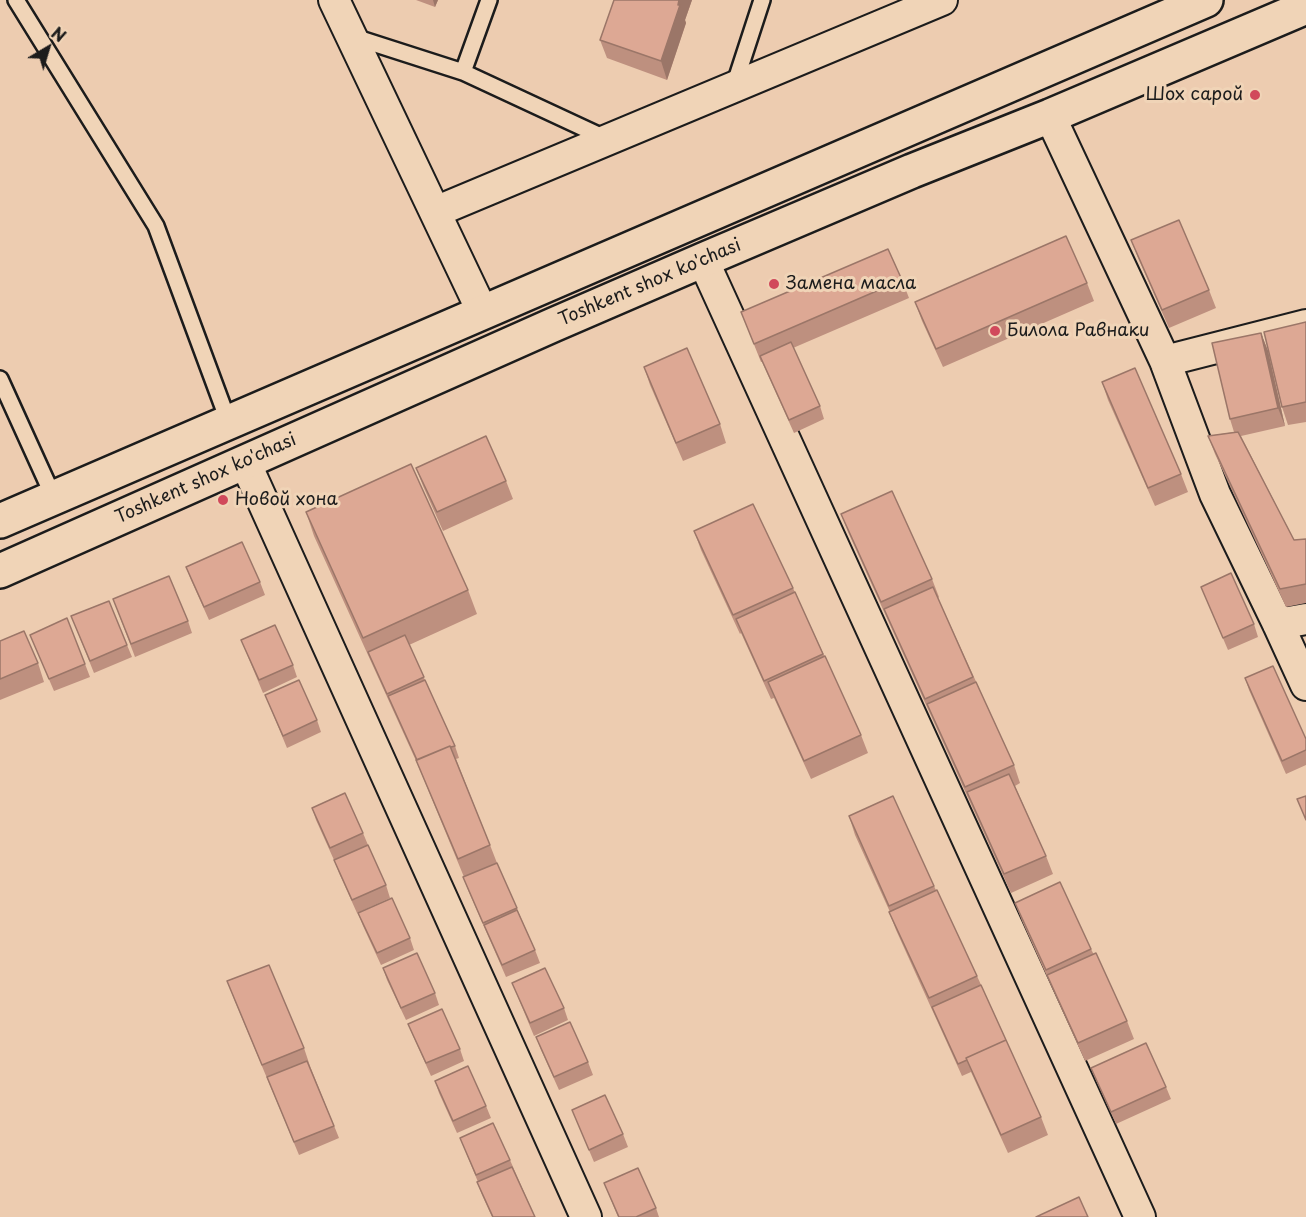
<!DOCTYPE html>
<meta charset="utf-8">
<style>
body{margin:0}
#map{position:relative;width:1306px;height:1217px;overflow:hidden;background:#edccb0;font-family:"Playpen Sans",sans-serif}
canvas{display:block}
.north{position:absolute;left:18px;top:18px;width:60px;height:60px;-webkit-text-stroke:4px #f0d4b7;paint-order:stroke;rotate:38deg;font-size:16px;font-weight:700;line-height:24px;text-align:center;color:#1c1c1c}
.north::after{content:'';display:block;margin:auto;width:21px;height:27px;background:#1c1c1c;clip-path:polygon(50% 0,100% 100%,50% 72%,0 100%)}
</style>
<div id="map">
<canvas width="1306" height="1217"></canvas>
<div class="north">N</div>
</div>
<script>
const context = document.querySelector('canvas').getContext('2d');
context.lineJoin = 'round';
const poly = rows => new Path2D(rows.map(r => 'M' + r).join(''));
function stroke(path, color, width, dash) { context.strokeStyle = color; context.lineWidth = width; context.lineCap = dash ? 'butt' : 'round'; context.setLineDash(dash || []); context.stroke(path); }
function paint(path, color) { context.fillStyle = color; context.fill(path, 'evenodd'); }
function write(font, color, halo, rows, align = 'center') {
  context.font = font + ' "Playpen Sans",sans-serif'; context.lineWidth = 6; context.setLineDash([]); context.textBaseline = 'middle'; context.strokeStyle = halo; context.fillStyle = color; for (const [text, x, y, turn = 0] of rows) {
    context.save(); context.translate(x, y); context.rotate((+turn || 0) * Math.PI / 180); context.textAlign = isNaN(turn) ? turn : align; if (halo) context.strokeText(text, 0, 0); context.fillText(text, 0, 0); context.restore();
  }
}
const lane = poly([
 [16,0,156,226,229,423],
 [351,36,463,72,607,139],
 [463,72,489,0],
 [734,86,762,0],
 [0,379,54,498]
]);
const street = poly([
 [334,0,483,313],
 [1050,116,1165,361,1215,494,1278,624,1306,685],
 [435,212,942,0],
 [703,260,1140,1217],
 [1165,361,1306,325],
 [245,462,586,1217],
 [1278,624,1306,619]
]);
const primary = poly([
 [0,521,1206,0],
 [0,571,553,325,703,260,912,171,1050,116,1306,7]
]);
stroke(lane, '#1c1c1c', 20);
stroke(street, '#1c1c1c', 34);
stroke(primary, '#1c1c1c', 38);
stroke(lane, '#f0d4b7', 15);
stroke(street, '#f0d4b7', 30);
stroke(primary, '#f0d4b7', 33);
paint(poly([
 [416,0,438,0,435,7],
 [614,0,692,0,685,20,686,23,667,80,607,58,600,40],
 [1131,240,1209,290,1216,308,1169,328,1138,258],
 [902,280,909,298,793,348,820,406,824,419,794,433,762,362,761,362,741,312],
 [1087,283,1094,301,943,367,922,321,915,302],
 [1306,322,1306,422,1288,425,1282,407],
 [1261,333,1268,351,1285,426,1241,436,1294,540,1306,539,1306,603,1286,607,1215,454,1208,436,1234,432,1230,419],
 [644,367,720,424,726,443,683,461,650,385],
 [1102,382,1181,474,1188,492,1155,506,1108,400],
 [416,468,506,481,513,499,443,531,423,486],
 [306,512,468,590,477,614,409,645,455,746,459,758,456,759,490,845,497,863,535,950,540,963,506,977,468,890,463,877,464,877,417,763,314,536],
 [841,514,932,579,939,597,938,598,1014,765,1020,783,1015,786,1046,856,1053,874,1011,893,848,532],
 [694,531,793,588,861,735,868,753,811,779,774,698,771,699,741,633,740,634,701,550],
 [186,567,260,582,265,595,209,620,191,580],
 [1201,587,1254,624,1258,637,1228,650],
 [113,599,188,621,192,633,135,657],
 [71,616,127,645,132,657,94,673],
 [30,635,85,664,90,677,54,691],
 [241,640,293,665,297,677,263,693],
 [0,641,38,663,44,682,0,700],
 [1245,678,1306,739,1306,765,1286,774,1249,690],
 [265,695,317,720,321,732,287,748],
 [312,808,363,833,368,845,334,860,316,820],
 [849,816,934,886,977,976,1041,1117,1048,1135,1008,1153,971,1072,962,1076,896,930,889,912,890,912,855,835],
 [334,860,386,885,390,898,357,913,339,873],
 [1015,903,1091,949,1127,1021,1134,1039,1085,1061,1022,921],
 [358,913,410,938,414,950,381,965,363,926],
 [383,968,435,993,439,1005,406,1020,387,980],
 [227,981,304,1048,310,1066,339,1138,299,1155,234,999],
 [512,983,564,1008,568,1020,534,1036],
 [408,1024,460,1049,464,1061,431,1076,413,1036],
 [536,1037,588,1062,593,1075,559,1090,541,1050],
 [1091,1068,1166,1087,1171,1099,1116,1124,1096,1080],
 [435,1081,486,1106,491,1118,457,1133,439,1093],
 [572,1110,623,1134,628,1147,594,1162],
 [460,1138,510,1160,535,1217,492,1217,482,1195,477,1182,478,1182],
 [604,1183,656,1208,659,1217,618,1217]
]), '#be907f');
paint(poly([
 [433,0,438,0,435,7],
 [679,0,692,0,685,20,686,23,667,80,661,61],
 [1261,333,1268,351,1285,426,1278,408]
]), '#9b7668');
const building = poly([
 [614,0,679,0,678,5,680,5,661,61,600,40,614,0],
 [1179,220,1209,290,1162,310,1131,240,1179,220],
 [1066,236,1087,283,936,349,915,302,1066,236],
 [888,249,902,280,754,344,741,312,888,249],
 [1306,322,1306,402,1282,407,1264,332,1306,322],
 [1261,333,1278,408,1230,419,1212,343,1261,333],
 [791,342,820,406,789,420,760,356,791,342],
 [687,348,720,424,676,443,644,367,687,348],
 [1135,368,1181,474,1148,488,1102,382,1135,368],
 [1238,432,1294,540,1306,539,1306,584,1280,589,1208,436,1238,432],
 [486,436,506,481,437,512,416,468,486,436],
 [411,464,468,590,363,638,306,512,411,464],
 [892,491,932,579,881,602,841,514,892,491],
 [753,504,793,588,733,615,694,531,753,504],
 [242,542,260,582,204,607,186,567,242,542],
 [1231,573,1254,624,1223,638,1201,587,1231,573],
 [169,576,188,621,131,644,113,599,169,576],
 [933,587,973,677,925,699,884,609,933,587],
 [795,592,823,654,764,681,736,619,795,592],
 [109,601,127,645,90,661,71,616,109,601],
 [67,618,85,664,49,679,30,635,67,618],
 [275,625,293,665,259,680,241,640,275,625],
 [24,631,38,663,0,679,0,641,24,631],
 [405,635,424,677,387,694,368,652,405,635],
 [825,656,861,735,804,761,768,682,825,656],
 [1273,666,1306,739,1306,750,1282,761,1245,678,1273,666],
 [299,680,317,720,283,736,265,695,299,680],
 [425,680,455,746,451,747,450,746,417,760,388,696,425,680],
 [976,682,1014,765,965,787,927,704,976,682],
 [450,746,490,845,458,859,416,760,450,746],
 [1009,774,1046,856,1004,874,967,792,1009,774],
 [345,793,363,833,330,848,312,808,345,793],
 [893,796,934,886,889,906,849,816,893,796],
 [1306,796,1306,820,1297,799,1306,796],
 [368,845,386,885,352,900,334,860,368,845],
 [497,863,517,908,483,923,463,877,497,863],
 [1060,882,1091,949,1046,970,1015,903,1060,882],
 [937,890,977,976,929,998,889,912,937,890],
 [392,898,410,938,377,953,358,913,392,898],
 [517,910,535,950,502,965,484,925,517,910],
 [417,953,435,993,401,1008,383,968,417,953],
 [1096,953,1127,1021,1078,1043,1047,975,1096,953],
 [269,965,304,1048,262,1065,227,981,269,965],
 [545,968,564,1008,530,1023,512,983,545,968],
 [981,985,1006,1040,966,1058,967,1060,958,1064,932,1007,981,985],
 [442,1009,460,1049,426,1063,408,1024,442,1009],
 [570,1022,588,1062,554,1077,536,1037,570,1022],
 [1006,1040,1041,1117,1001,1135,966,1058,1006,1040],
 [1146,1043,1166,1087,1111,1112,1091,1068,1146,1043],
 [307,1061,334,1126,294,1142,267,1077,307,1061],
 [468,1066,486,1106,453,1121,435,1081,468,1066],
 [605,1095,623,1134,589,1150,572,1110,605,1095],
 [493,1123,510,1160,476,1175,460,1138,493,1123],
 [512,1167,535,1217,493,1217,477,1182,512,1167],
 [638,1168,656,1208,636,1217,619,1217,604,1183,638,1168],
 [1079,1197,1088,1217,1036,1217,1079,1197]
]);
paint(building, '#dda894');
stroke(building, '#9b7668', 1.5);
for (const [x, y, r, color] of [
 [1255,95,6,"#d1495b"],
 [774,284,6,"#d1495b"],
 [995,331,6,"#d1495b"],
 [223,500,6,"#d1495b"]
]) { const dot = new Path2D(); dot.arc(x, y, r, 0, 2 * Math.PI); context.fillStyle = color; context.fill(dot); stroke(dot, '#f0d4b7', 2); }
write('18px', '#1c1c1c', '#f0d4b7', [
 ["Шох сарой",1243,95,"right"],
 ["Замена масла",786,284],
 ["Билола Равнаки",1007,331],
 ["Новой хона",235,500]
], 'left');
write('18px', '#1c1c1c', '#f0d4b7', [
 ["Toshkent shox ko'chasi",650,283,-23],
 ["Toshkent shox ko'chasi",206,479,-24]
]);
</script>
